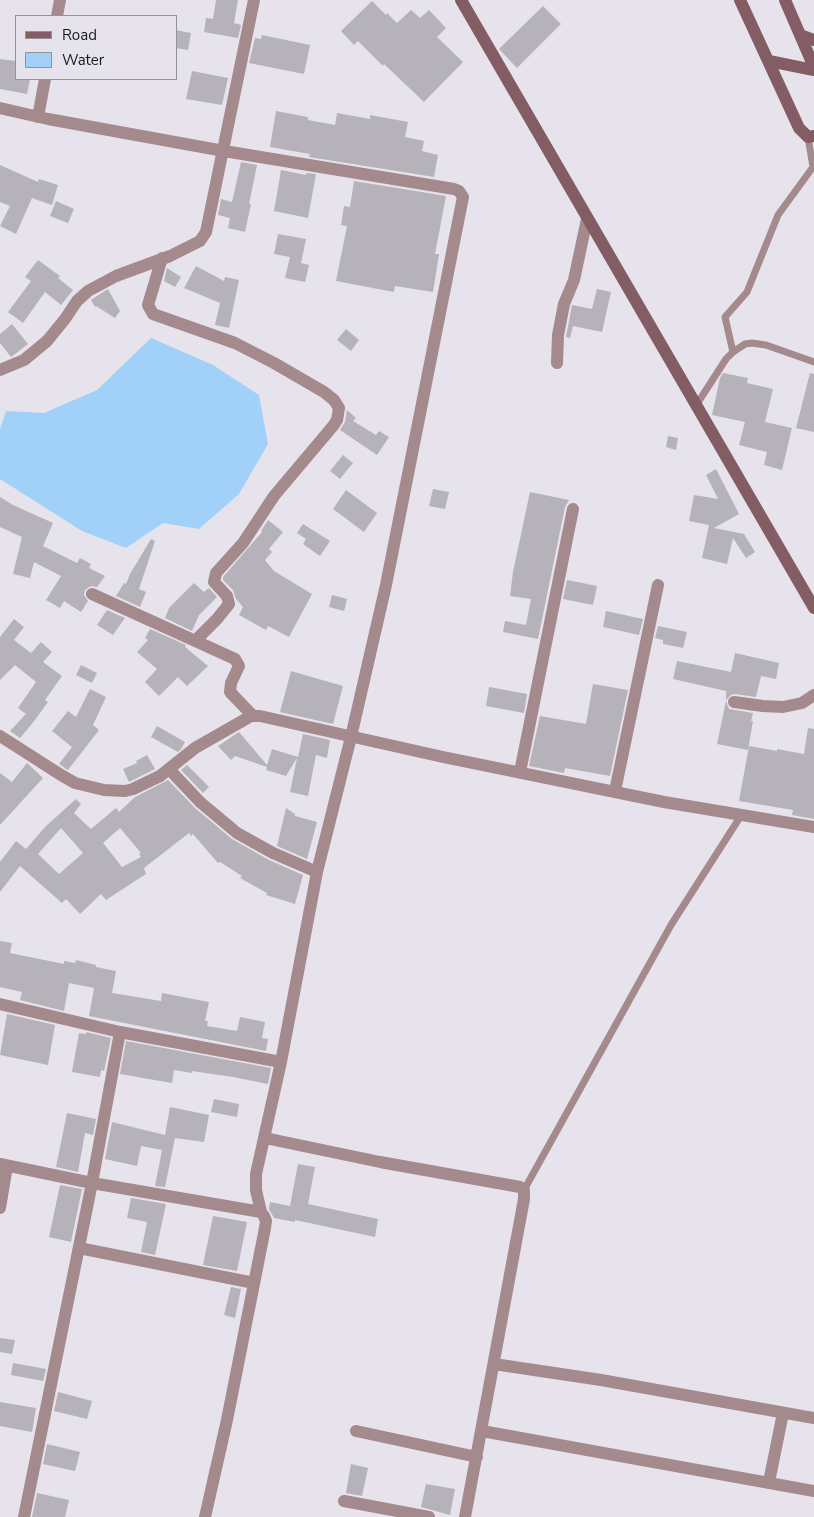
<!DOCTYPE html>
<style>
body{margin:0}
#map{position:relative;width:814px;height:1517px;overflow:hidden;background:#e6e3ec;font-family:"Nunito Sans",sans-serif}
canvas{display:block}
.legend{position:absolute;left:15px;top:15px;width:162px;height:65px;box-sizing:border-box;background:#e6e3ec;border:1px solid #949299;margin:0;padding:6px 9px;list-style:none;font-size:15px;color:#1a191d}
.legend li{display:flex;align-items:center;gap:10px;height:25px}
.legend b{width:25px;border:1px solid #949299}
</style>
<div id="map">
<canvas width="814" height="1517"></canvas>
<ul class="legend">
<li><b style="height:6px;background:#835d63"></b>Road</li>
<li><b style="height:14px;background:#a1d1f8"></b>Water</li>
</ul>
</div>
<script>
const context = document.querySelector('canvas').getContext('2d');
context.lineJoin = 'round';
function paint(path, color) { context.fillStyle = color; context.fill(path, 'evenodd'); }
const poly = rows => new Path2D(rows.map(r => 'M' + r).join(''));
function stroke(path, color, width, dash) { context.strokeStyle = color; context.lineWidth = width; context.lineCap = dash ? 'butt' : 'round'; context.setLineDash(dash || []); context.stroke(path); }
paint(poly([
 [151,338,213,365,259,395,268,444,239,494,199,529,163,523,126,548,82,531,0,479,0,429,6,411,44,413,97,390]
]), '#a1d1f8');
paint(poly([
 [216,0,238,0,234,23,241,25,238,38,204,32,206,18,213,19],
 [372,1,386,15,387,13,397,23,411,10,420,18,429,10,446,28,437,37,463,62,424,102,384,64,383,66,358,41,354,45,341,31],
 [543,6,561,24,517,68,499,49],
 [176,30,191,33,188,50,176,48],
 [262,35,310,45,304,74,249,63,255,38,261,39],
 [0,59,16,61,16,79,30,79,27,94,0,89],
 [192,71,228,78,222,105,186,99],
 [276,111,308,117,308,120,335,125,337,113,370,119,370,115,408,122,405,137,424,141,422,151,438,155,434,177,309,157,310,154,270,147],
 [241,162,257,165,249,204,251,204,245,232,228,228,230,218,218,215,221,199,232,202],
 [0,165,38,182,39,179,58,185,52,205,32,198,16,234,0,226,10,206,0,202],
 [281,170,306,175,306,173,316,174,308,218,274,211],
 [354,181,446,196,435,254,439,254,433,292,395,286,394,292,336,281,347,226,341,225,344,206,350,207],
 [56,201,74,209,68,223,50,216],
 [278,234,306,239,301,263,309,265,305,282,285,278,290,257,274,254],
 [38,260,60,276,58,278,73,290,61,305,45,292,23,323,8,312,31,281,25,277],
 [196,266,224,281,225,277,239,280,229,328,215,325,220,303,184,288],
 [167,268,181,277,175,287,164,281],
 [108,289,120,311,115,318,96,306,95,307,91,300],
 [597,289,611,292,602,332,573,326,570,338,566,337,572,305,592,309],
 [12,324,28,344,11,357,0,343,0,334],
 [346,329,359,340,351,351,337,340],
 [723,373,748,378,747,383,773,389,765,422,792,428,782,470,764,465,767,452,739,445,745,422,712,415,720,378],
 [810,373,814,374,814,432,796,428],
 [347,410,356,418,353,421,376,435,379,431,389,437,377,455,340,430,345,422],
 [668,436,678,438,676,450,666,447],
 [343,455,353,463,340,479,330,471],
 [716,469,739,514,714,528,744,534,755,552,746,558,733,538,727,564,702,558,709,525,689,521,694,495,718,499,706,475],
 [433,489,449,492,445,509,429,506],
 [346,490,377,513,364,532,333,509],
 [530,492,569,500,565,507,538,639,503,632,505,621,526,625,531,599,510,596,513,572],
 [0,497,13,505,53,523,43,546,77,563,80,558,91,564,89,568,105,576,97,587,91,586,85,590,84,595,88,601,81,612,64,601,60,608,46,600,61,576,34,562,30,578,13,574,22,537,0,527],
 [268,520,283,532,269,549,272,552,265,560,274,571,312,594,289,637,268,626,266,630,239,615,243,607,236,599,233,590,223,580,223,577,262,532,261,531],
 [303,524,330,541,320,556,303,544,306,539,297,533],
 [151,539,155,541,139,589,146,592,140,607,116,596,124,583,126,584,130,574],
 [567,580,597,586,593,605,563,599],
 [194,583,204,592,209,588,217,597,199,615,192,631,165,618,169,608],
 [332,595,347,599,344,611,329,607],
 [107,610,125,618,113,635,97,625],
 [606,611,643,619,639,635,603,627],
 [14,619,24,627,14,640,31,653,41,642,52,652,43,662,62,676,45,700,48,702,35,720,20,738,10,731,26,714,18,708,36,682,15,665,0,680,0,637],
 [658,626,687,632,683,648,663,644,663,640,655,638],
 [150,629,186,645,185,647,208,666,187,686,178,677,159,696,145,682,157,669,137,652,148,640,145,638],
 [735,653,779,663,776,679,761,676,756,697,735,694,731,695,726,700,726,691,673,679,677,661,731,672],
 [81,665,97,673,92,683,76,675],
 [291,671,343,686,333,724,280,712],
 [593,684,628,690,610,776,565,768,564,773,529,766,540,716,586,724],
 [489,687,527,694,524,713,486,706],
 [90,689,106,697,93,725,99,730,68,770,59,764,72,747,52,731,68,711,76,717],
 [726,701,729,709,753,713,751,721,753,721,748,750,717,744],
 [157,726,185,742,181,749,178,752,151,737],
 [808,728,814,729,814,819,792,815,793,810,739,801,749,746,777,751,777,749,804,754],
 [239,732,267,765,272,749,298,757,303,734,330,740,327,758,316,755,308,796,290,792,297,758,286,776,266,770,267,767,235,756,231,760,218,746],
 [147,755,155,769,129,782,123,769,137,763,136,761],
 [27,763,43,778,0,825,0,773,12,782],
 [187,765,209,787,203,793,181,770],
 [168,780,195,808,232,839,269,860,303,875,295,904,266,895,267,893,240,878,242,876,220,862,218,863,193,834,191,836,189,833,144,868,146,874,106,900,101,894,80,914,66,899,62,903,20,866,0,892,0,862,16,841,26,849,45,827,76,799,81,804,74,813,91,829,116,808,119,812,135,797],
 [61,828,83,853,59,874,38,854],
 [120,828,141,853,139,854,141,857,122,867,103,843],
 [286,808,295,814,295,816,317,822,307,859,277,846],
 [0,941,12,943,10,953,64,964,64,961,75,963,76,960,96,965,96,967,116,971,112,993,161,1001,162,993,209,1002,205,1021,208,1021,207,1026,237,1031,240,1017,265,1022,262,1038,268,1039,266,1051,89,1016,94,988,69,983,64,1011,20,1000,22,992,0,987],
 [7,1014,55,1025,48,1065,0,1055],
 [86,1032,111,1038,104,1071,101,1070,100,1077,72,1072,79,1033,86,1034],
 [126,1041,271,1068,268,1084,233,1077,192,1071,192,1073,174,1070,172,1083,120,1074],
 [214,1099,239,1104,237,1117,211,1112],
 [170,1107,209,1115,204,1142,175,1138,165,1187,155,1186,162,1150,141,1146,137,1166,105,1159,112,1122,165,1135],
 [67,1113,96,1119,93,1135,85,1133,78,1172,56,1167],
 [298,1164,315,1167,308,1204,378,1219,375,1237,295,1220,295,1222,274,1218,269,1209,270,1202,290,1206],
 [60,1185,82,1189,71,1242,49,1237],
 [131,1198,166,1204,155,1255,141,1252,147,1222,127,1218],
 [213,1216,247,1222,237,1271,203,1265],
 [231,1287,241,1289,235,1318,224,1315],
 [0,1338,15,1340,12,1354,0,1352],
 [13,1363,46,1369,43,1381,11,1375],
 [58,1392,92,1401,87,1419,54,1411],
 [0,1402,36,1408,32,1432,0,1426],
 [47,1444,80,1452,75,1471,43,1464],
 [351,1464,368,1468,362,1496,346,1493],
 [426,1484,455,1489,450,1515,421,1507],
 [37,1493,69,1500,65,1517,32,1517]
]), '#b5b2ba');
stroke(poly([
 [733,352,725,317,747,292,778,215,813,167,808,137],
 [697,404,726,359,733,352,745,344,752,343,766,345,814,362],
 [524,1190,671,925,742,814]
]), '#a4898d', 7);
stroke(poly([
 [57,16,60,0],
 [0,108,48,119,224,151,454,189,459,191,463,197,386,585,351,737,317,872,281,1062,256,1174,256,1190,261,1212,264,1216,266,1221,265,1228,227,1420,205,1517],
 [38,117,45,79],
 [162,258,148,305,153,314,235,343,274,363,324,392,334,400,339,408,337,420,333,426,274,496,243,543,216,573,214,582,227,596,229,604,217,619,196,640],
 [557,363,558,335,564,304,574,280,587,219],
 [0,370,24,360,47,341,65,319,77,301,88,291,116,276,170,256,200,241,206,232,254,0],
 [92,594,235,659,239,666,231,683,230,692,253,716],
 [734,702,763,706,783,707,802,703,814,695],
 [0,736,61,775,75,783,104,790,125,791,133,789,160,776,195,748,251,716,260,716,443,757,664,802,814,827],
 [169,769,200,802,237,833,273,853,317,872],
 [520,772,573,509],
 [615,791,658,585],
 [0,1004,120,1032,281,1062],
 [265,1138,380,1162,520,1187,524,1190,524,1199,465,1517],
 [0,1164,92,1183,261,1212],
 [0,1208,7,1166],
 [79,1248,254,1283],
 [494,1364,601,1380,814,1418],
 [356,1431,477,1457],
 [482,1431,814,1491],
 [769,1482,783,1413],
 [344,1501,429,1517],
 [24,1517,92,1183,120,1032]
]), '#a4898d', 12);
stroke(poly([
 [461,0,814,608],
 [740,0,799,128,808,137,814,136],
 [785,0,814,67],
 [800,35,814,40],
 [769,61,814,70]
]), '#835d63', 12);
</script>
